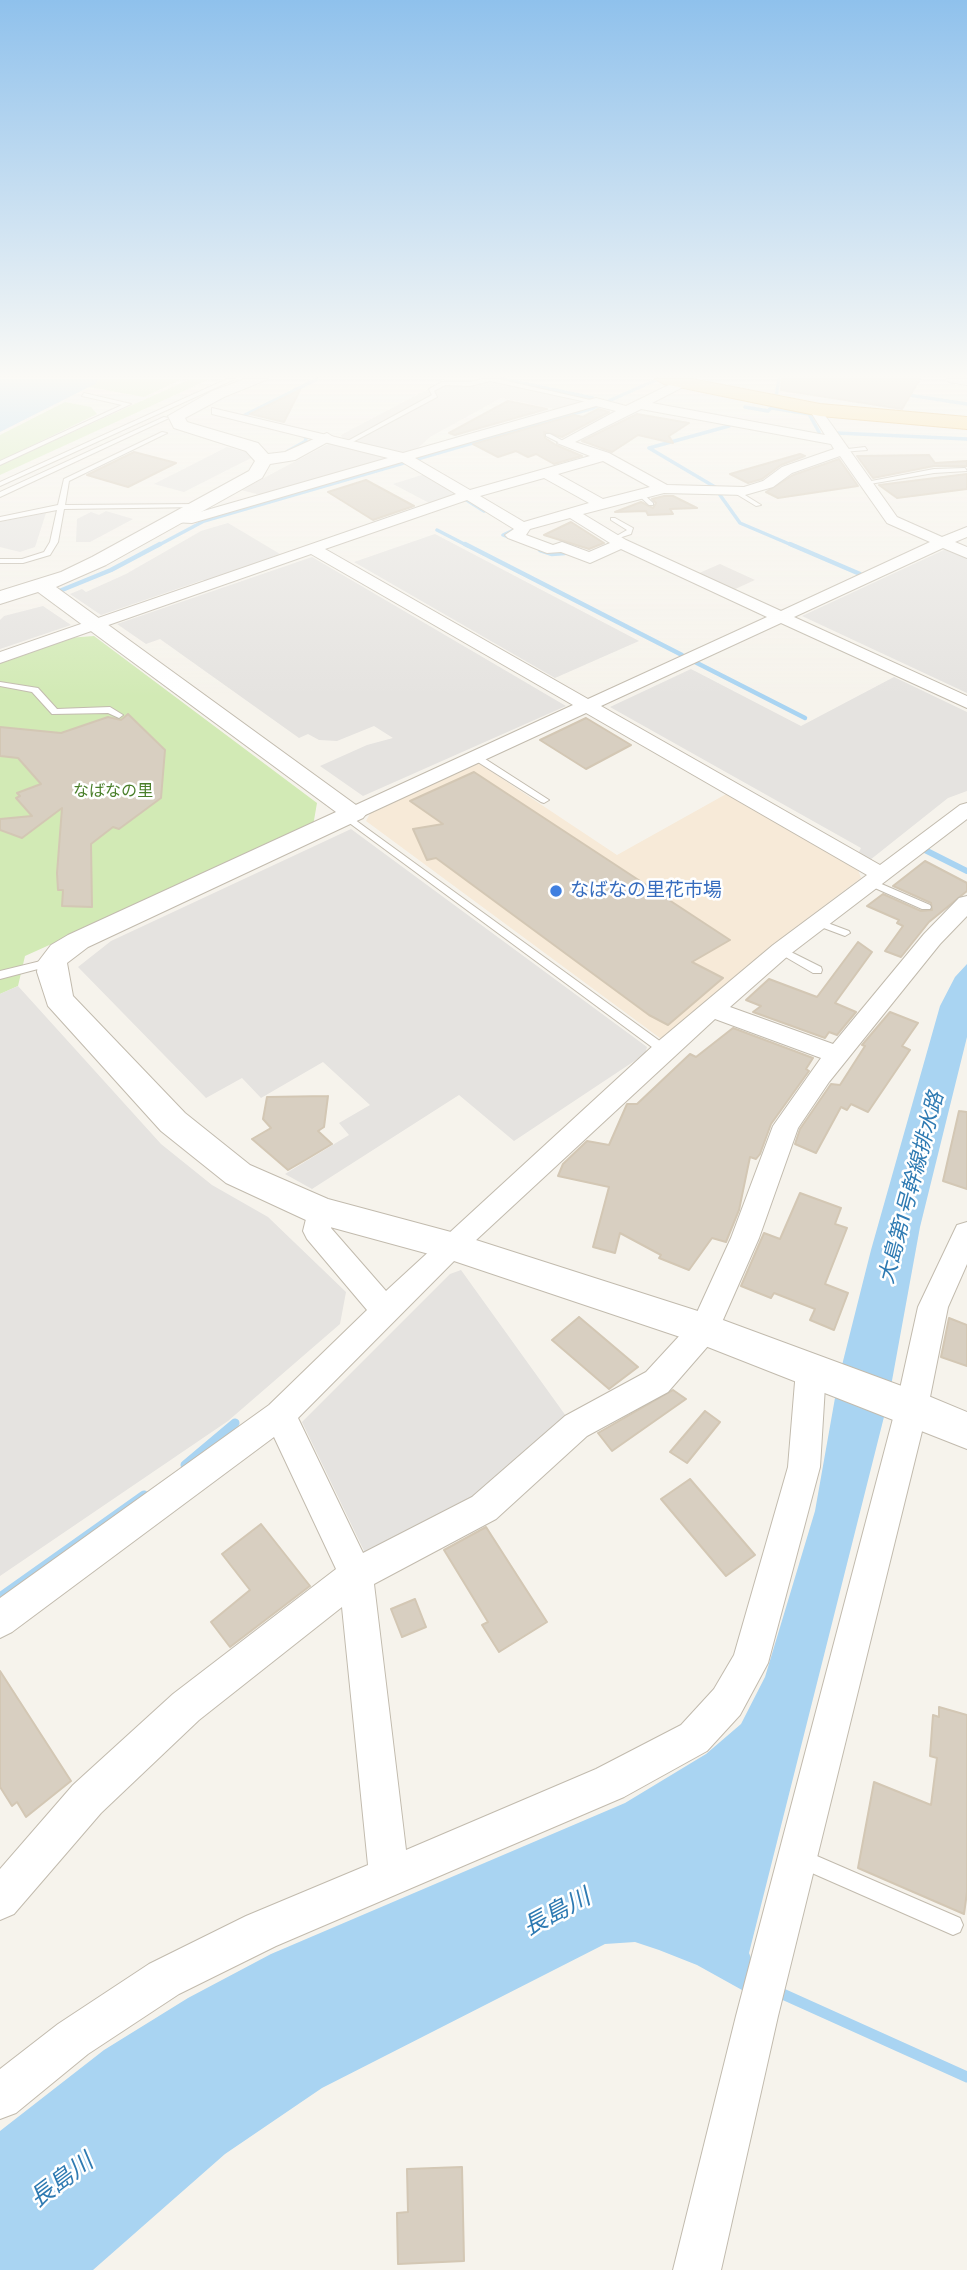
<!DOCTYPE html>
<meta charset="utf-8">
<style>
body{margin:0}
canvas{display:block;background:#f6f3ec}
</style>
<canvas width="967" height="2270"></canvas>
<script>
const context = document.querySelector('canvas').getContext('2d');
context.lineJoin = 'round';
function paint(path, color) { context.fillStyle = color; context.fill(path, 'evenodd'); }
const poly = rows => new Path2D(rows.map(r => 'M' + r).join(''));
function stroke(path, color, width, dash) { context.strokeStyle = color; context.lineWidth = width; context.lineCap = dash ? 'butt' : 'round'; context.setLineDash(dash || []); context.stroke(path); }
function write(font, color, halo, rows, align = 'center') {
  context.font = font + ' "Fira Sans Condensed","Noto Sans JP",sans-serif'; context.lineWidth = 5; context.setLineDash([]); context.textBaseline = 'middle'; context.strokeStyle = halo; context.fillStyle = color; for (const [text, x, y, turn = 0] of rows) {
    context.save(); context.translate(x, y); context.rotate((+turn || 0) * Math.PI / 180); context.textAlign = isNaN(turn) ? turn : align; if (halo) context.strokeText(text, 0, 0); context.fillText(text, 0, 0); context.restore();
  }
}
paint(poly([
 [477,762,617,855,728,793,857,867,861,878,772,945,664,1041,366,821,372,810]
]), '#f7ead8');
paint(poly([
 [447,379,494,379,592,400,560,410,501,398,430,437,410,455,343,440,341,435],
 [332,442,393,458,265,496,241,490],
 [720,564,755,580,733,590,697,574]
]), '#e6e2dd');
paint(poly([
 [99,379,182,379,144,397,89,387],
 [190,379,210,379,0,475,0,465],
 [65,402,91,407,97,414,0,461,0,435],
 [94,636,317,803,313,826,25,956,18,986,0,994,0,661,68,638]
]), '#d2eab5');
paint(poly([
 [227,447,257,455,184,492,154,484],
 [425,474,460,494,433,505,393,484],
 [106,511,133,519,90,542,76,542,77,519,91,512,99,515],
 [46,513,35,547,20,552,0,547,0,522],
 [228,523,280,554,240,571,207,582,203,580,101,615,70,594,82,589,86,592,126,574,201,531],
 [435,534,639,641,555,678,354,562],
 [946,549,967,557,967,693,802,616],
 [312,557,566,706,363,796,320,766,367,745,393,738,374,726,337,741,319,740,308,734,299,738,160,639,146,644,117,624],
 [43,606,71,625,0,649,0,620,4,616],
 [691,669,801,726,894,677,967,712,967,791,948,798,870,860,858,854,861,848,610,707],
 [351,829,647,1047,645,1054,514,1141,459,1095,312,1189,285,1174,349,1135,339,1123,370,1105,323,1062,261,1098,242,1078,206,1098,78,967,111,941],
 [18,986,161,1144,212,1185,268,1217,346,1292,340,1324,228,1421,0,1576,0,994],
 [461,1270,571,1423,481,1499,367,1557,302,1422,450,1274]
]), '#e5e3e0');
paint(poly([
 [0,379,99,379,95,382,97,383,0,432],
 [967,964,967,1037,920,1227,889,1397,749,1953,755,1968,751,1995,697,1965,659,1950,635,1942,605,1944,322,2088,225,2154,93,2270,0,2270,0,2131,104,2050,188,1998,271,1954,625,1803,706,1754,741,1724,765,1677,815,1511,838,1381,871,1250,940,1006,955,977]
]), '#a9d4f2');
stroke(poly([
 [502,379,593,398],
 [902,394,967,404],
 [776,397,779,379],
 [745,407,768,411,772,407],
 [772,408,809,414,819,432],
 [245,415,317,379],
 [837,433,967,439],
 [288,451,306,441,305,435,298,434],
 [715,487,649,448,729,426],
 [720,495,740,523,794,546],
 [465,499,484,511],
 [437,530,468,546],
 [513,539,503,535,516,529],
 [157,546,204,521,593,408,658,379]
]), '#a9d4f2', 3.5);
stroke(poly([
 [465,544,682,655],
 [790,544,860,574],
 [540,550,552,554,565,553],
 [57,592,111,570,160,544],
 [695,662,805,718]
]), '#a9d4f2', 4.5);
stroke(poly([
 [925,850,967,871]
]), '#a9d4f2', 6);
stroke(poly([
 [185,1465,235,1423],
 [0,1597,144,1495]
]), '#a9d4f2', 9);
stroke(poly([
 [776,1991,967,2077]
]), '#a9d4f2', 11);
const building = poly([
 [782,379,920,379,902,409,781,390,782,379],
 [300,390,284,422,250,414,300,390],
 [508,401,547,409,455,435,449,433,508,401],
 [598,409,609,412,562,437,544,432,545,438,556,445,582,456,554,464,536,454,528,457,516,451,498,457,473,444,574,415,583,417,598,409],
 [637,414,689,423,669,436,673,443,638,435,612,452,582,441,637,414],
 [134,452,176,463,128,487,87,475,134,452],
 [800,454,805,456,781,465,762,479,748,483,730,474,800,454],
 [929,455,935,463,967,461,967,466,934,466,873,478,857,456,929,455],
 [839,459,858,486,778,498,766,492,793,475,839,459],
 [967,474,967,489,897,498,879,485,967,474],
 [366,480,414,506,373,520,328,492,366,480],
 [664,496,673,496,697,508,670,509,673,514,648,515,646,511,615,512,641,502,653,508,656,503,652,499,664,496],
 [571,522,604,543,589,549,544,535,571,522],
 [128,714,165,750,161,798,119,829,113,827,91,844,92,907,62,906,63,890,58,890,57,873,62,808,22,838,0,830,0,819,32,816,16,798,20,796,17,793,41,784,18,758,0,756,0,727,61,733,108,717,121,720,128,714],
 [586,718,631,745,586,769,540,740,586,718],
 [474,772,730,940,692,962,723,978,668,1025,649,1015,436,858,427,860,413,829,443,824,410,801,474,772],
 [925,861,967,883,967,891,929,922,901,957,885,951,903,926,897,923,899,920,867,906,883,894,921,911,932,910,931,903,893,886,925,861],
 [858,942,872,952,835,1003,856,1012,837,1035,829,1032,825,1038,753,1012,761,1006,746,1000,769,979,817,997,858,942],
 [890,1012,918,1023,902,1046,910,1050,868,1112,851,1104,847,1110,841,1107,816,1153,795,1144,800,1129,831,1084,840,1085,865,1046,862,1045,890,1012],
 [733,1028,813,1058,806,1069,809,1071,771,1124,760,1154,756,1159,750,1157,739,1210,726,1242,712,1238,689,1270,659,1258,661,1255,620,1233,615,1253,593,1247,609,1187,558,1176,563,1164,587,1141,609,1145,627,1104,637,1104,690,1054,696,1057,733,1028],
 [328,1096,324,1127,318,1131,332,1144,307,1159,288,1170,252,1139,271,1128,263,1119,267,1097,328,1096],
 [959,1111,967,1112,967,1189,943,1181,959,1111],
 [800,1193,841,1208,835,1224,847,1228,825,1284,848,1293,834,1330,810,1320,815,1309,774,1293,771,1298,741,1286,764,1233,780,1239,800,1193],
 [579,1317,638,1367,609,1389,552,1340,579,1317],
 [949,1318,967,1325,967,1366,941,1357,949,1318],
 [673,1390,686,1399,612,1451,598,1433,673,1390],
 [705,1411,720,1422,687,1463,670,1452,705,1411],
 [690,1479,755,1555,726,1576,661,1499,690,1479],
 [261,1524,310,1586,230,1647,211,1622,250,1590,222,1554,261,1524],
 [486,1527,547,1622,499,1652,482,1625,488,1622,444,1550,486,1527],
 [415,1599,426,1627,402,1637,391,1609,415,1599],
 [0,1671,71,1781,26,1817,17,1802,12,1806,0,1787,0,1671],
 [939,1707,967,1715,967,1892,964,1914,858,1868,874,1782,931,1805,937,1758,930,1756,933,1715,939,1717,939,1707],
 [462,2167,464,2261,398,2264,397,2213,408,2212,407,2169,462,2167]
]);
paint(building, '#d8cfc1');
stroke(building, '#d3c7b4', 2);
const service = poly([
 [227,379,235,379,0,486,0,482,227,379],
 [483,379,498,379,599,402,596,404,490,381,470,386,445,385,434,391,437,397,349,444,344,443,432,395,429,389,442,382,470,382,483,379],
 [84,393,131,404,0,465,0,461,122,405,82,396,84,393],
 [164,417,169,418,0,497,0,492,164,417],
 [162,432,167,433,69,481,65,505,201,504,203,505,203,507,64,509,58,542,50,555,23,563,0,563,0,559,22,559,44,552,50,542,57,510,0,521,0,517,58,505,64,479,162,432],
 [546,434,550,434,567,443,562,444,546,436,546,434],
 [865,447,867,450,842,452,839,450,865,447],
 [934,469,965,468,967,471,934,473,864,485,861,483,934,469],
 [733,490,737,490,761,505,756,506,733,492,733,490],
 [637,492,641,492,653,503,653,505,649,505,637,494,637,492],
 [611,518,615,518,633,528,631,534,613,540,613,538,627,530,611,520,611,518],
 [0,682,38,688,57,709,110,707,123,715,119,718,108,713,52,714,32,692,0,686,0,682],
 [476,754,479,755,549,800,544,803,541,802,473,759,473,755,476,754],
 [347,814,668,1047,670,1050,668,1053,660,1053,344,819,344,815,347,814],
 [870,879,930,905,931,907,930,909,922,909,866,884,866,880,870,879],
 [817,919,849,931,850,933,845,936,813,924,812,922,817,919],
 [781,947,821,967,822,970,821,973,813,973,777,952,776,950,781,947],
 [53,958,57,960,58,962,57,964,0,979,0,971,53,958],
 [803,1850,960,1918,963,1925,960,1932,953,1935,796,1866,794,1859,796,1852,803,1850]
]);
const minor = poly([
 [681,379,687,383,685,386,652,403,825,435,812,414,816,407,824,407,824,414,897,517,942,537,967,527,967,537,955,542,967,547,967,558,943,548,794,617,967,696,967,708,781,623,601,706,880,865,960,805,967,803,967,819,789,955,730,1007,833,1044,924,934,959,898,967,896,967,916,940,944,829,1082,798,1128,759,1238,715,1338,668,1392,587,1436,496,1519,374,1584,406,1850,596,1769,681,1725,714,1689,734,1655,788,1467,796,1370,800,1361,811,1357,822,1361,826,1370,820,1467,768,1663,740,1715,707,1751,624,1797,276,1946,179,1994,88,2054,16,2113,0,2119,0,2069,58,2024,149,1964,246,1916,368,1865,342,1607,199,1720,101,1813,14,1914,0,1920,0,1869,73,1785,173,1694,336,1569,274,1437,12,1632,0,1638,0,1598,269,1405,367,1310,307,1239,303,1231,310,1203,320,1200,330,1203,334,1211,331,1228,386,1291,655,1044,773,945,867,875,586,713,361,817,347,817,344,813,347,809,573,705,311,554,0,663,0,652,456,494,402,462,192,523,172,522,172,516,186,516,388,458,212,414,212,408,403,453,596,398,626,406,681,379],
 [596,406,616,411,557,443,590,456,470,490,415,458,596,406],
 [641,409,831,444,834,449,782,467,763,481,744,487,667,485,609,453,575,442,641,409],
 [840,456,887,523,930,542,781,611,626,540,583,514,664,493,745,495,773,487,792,473,840,456],
 [603,461,650,487,603,499,558,474,603,461],
 [544,478,589,503,524,522,480,496,544,478],
 [467,500,514,529,505,535,508,538,547,553,561,552,590,563,621,549,767,617,588,699,325,549,467,500],
 [570,518,610,543,589,552,562,542,553,545,526,535,530,529,570,518],
 [715,1019,821,1058,773,1126,731,1238,693,1321,646,1372,565,1416,472,1497,363,1553,298,1418,461,1254,715,1019],
 [947,379,967,379,967,385,949,382,947,379],
 [967,1222,967,1264,948,1307,928,1407,778,2016,721,2270,673,2270,736,2016,896,1407,918,1307,957,1225,967,1222]
]);
const tertiary = poly([
 [245,379,268,379,224,397,185,418,187,422,258,443,268,454,285,452,327,433,335,438,295,460,270,464,262,478,106,565,56,587,367,813,363,818,88,947,67,963,73,996,185,1113,250,1165,328,1199,451,1232,704,1313,926,1395,967,1412,967,1449,695,1342,451,1260,308,1221,226,1183,161,1131,48,1006,37,972,38,962,51,945,68,935,336,812,38,592,0,604,0,591,61,572,92,557,249,471,255,461,246,451,174,428,168,416,212,391,245,379]
]);
const trunk = poly([
 [655,379,692,379,820,404,967,417,967,429,820,416,664,384,655,379]
]);
stroke(service, '#c2bbae', 2);
stroke(minor, '#c2bbae', 2);
stroke(tertiary, '#c2bbae', 2);
stroke(trunk, '#e0a43c', 2);
paint(service, '#fff');
paint(minor, '#fff');
paint(tertiary, '#fff');
paint(trunk, '#ffd985');
const sky = context.createLinearGradient(0, 0, 0, 697);
sky.addColorStop(0, '#8fc1ec');
sky.addColorStop(0.54, '#fbfaf6');
sky.addColorStop(1, '#fbfaf600');
context.fillStyle = sky;
context.fillRect(0, 0, 967, 697);
for (const [x, y, r, color] of [
 [556,891,7,"#3f7fe0"]
]) { const dot = new Path2D(); dot.arc(x, y, r, 0, 2 * Math.PI); context.fillStyle = color; context.fill(dot); stroke(dot, '#fff', 2.5); }
write('16px', '#4a7f2a', '#fff', [
 ["なばなの里",113,792]
]);
write('19px', '#366cbe', '#fff', [
 ["なばなの里花市場",570,891]
], 'left');
write('italic 21px', '#2e7ab2', '#fff', [
 ["大島第1号幹線排水路",912,1188,-75]
]);
write('italic 24px', '#2e7ab2', '#fff', [
 ["長島川",557,1913,-28],
 ["長島川",62,2181,-37]
]);
</script>
